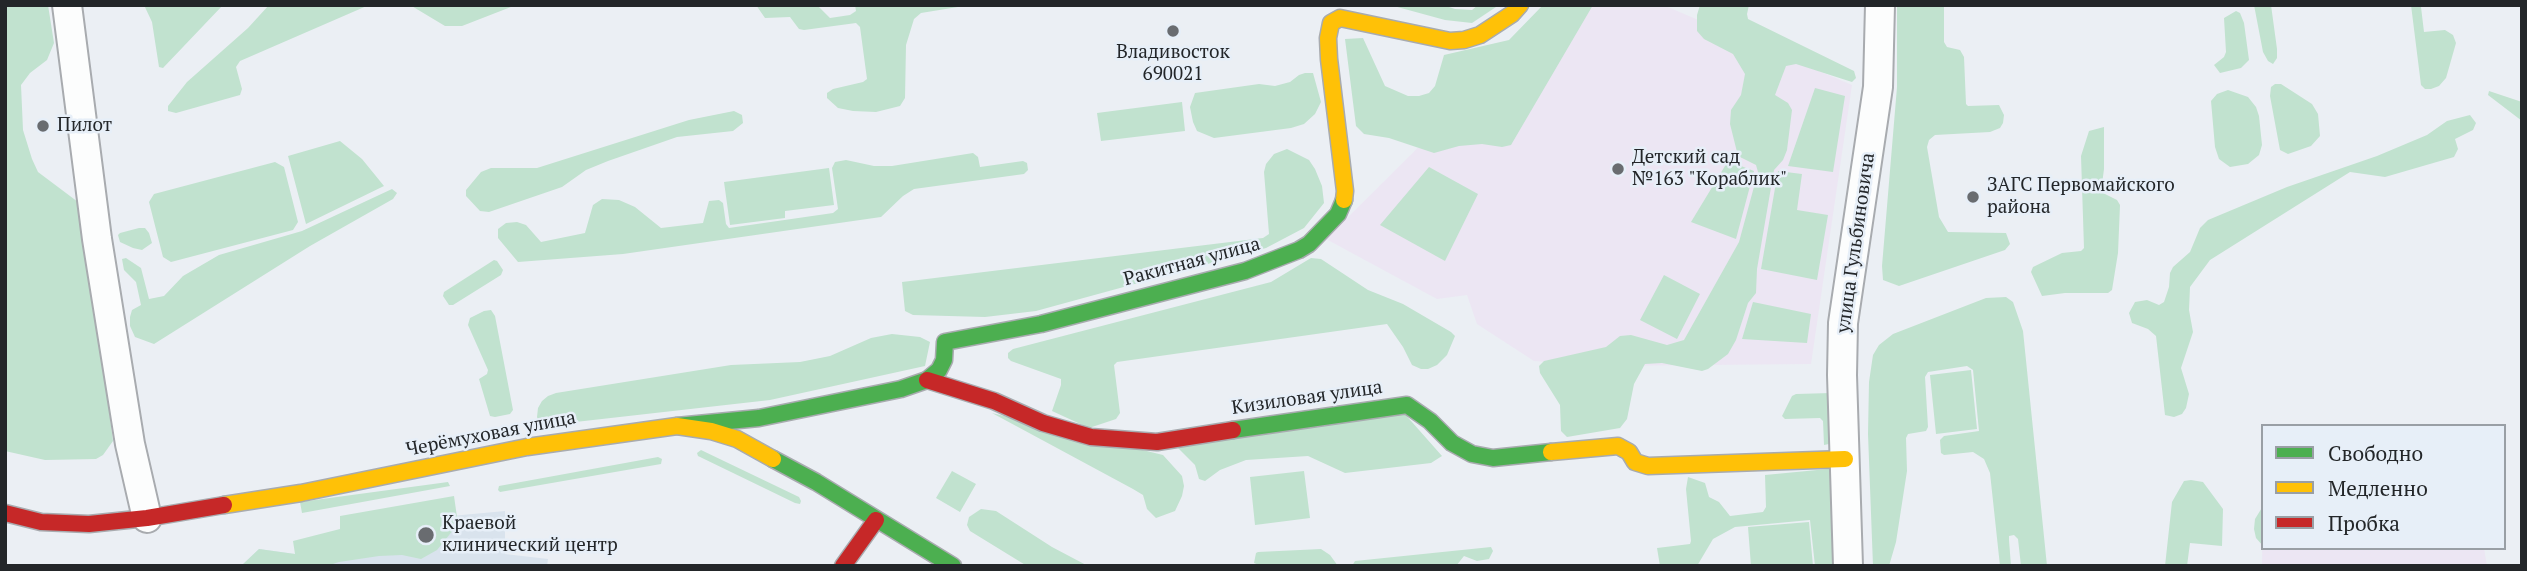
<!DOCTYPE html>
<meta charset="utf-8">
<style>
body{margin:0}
#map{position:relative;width:2527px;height:571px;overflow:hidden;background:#ebeff4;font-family:"PT Serif",serif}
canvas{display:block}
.frame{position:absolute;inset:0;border:7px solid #232629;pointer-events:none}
.legend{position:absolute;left:2261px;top:424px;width:245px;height:126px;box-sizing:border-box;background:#e7eff8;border:2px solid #999fa5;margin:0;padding:9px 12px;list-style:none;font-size:21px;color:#232629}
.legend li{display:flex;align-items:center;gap:14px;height:35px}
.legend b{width:35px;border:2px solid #999fa5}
</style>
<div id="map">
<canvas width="2527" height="571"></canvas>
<div class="frame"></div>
<ul class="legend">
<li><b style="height:9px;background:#4caf50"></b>Свободно</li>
<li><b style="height:9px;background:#ffc107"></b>Медленно</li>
<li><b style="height:9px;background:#c62828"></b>Пробка</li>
</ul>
</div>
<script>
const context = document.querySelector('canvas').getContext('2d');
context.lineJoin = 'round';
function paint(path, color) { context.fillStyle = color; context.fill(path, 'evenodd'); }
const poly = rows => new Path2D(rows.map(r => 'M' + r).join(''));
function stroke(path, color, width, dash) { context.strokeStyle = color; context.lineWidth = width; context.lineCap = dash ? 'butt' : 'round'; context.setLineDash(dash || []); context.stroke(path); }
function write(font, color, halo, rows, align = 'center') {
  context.font = font + ' "PT Serif",serif'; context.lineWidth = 5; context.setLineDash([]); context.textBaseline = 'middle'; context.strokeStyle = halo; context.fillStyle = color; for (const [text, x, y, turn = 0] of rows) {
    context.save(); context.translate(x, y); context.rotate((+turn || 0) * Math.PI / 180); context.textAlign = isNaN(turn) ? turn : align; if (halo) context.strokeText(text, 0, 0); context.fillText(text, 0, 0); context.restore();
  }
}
paint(poly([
 [505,511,505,554,548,559,547,566,241,566,259,549,295,554,408,520]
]), '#d9e3ed');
paint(poly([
 [1570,5,1663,5,1852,85,1811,364,1600,366,1534,361,1477,324,1467,295,1437,299,1326,239,1467,99],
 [2263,491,2263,548,2484,548,2487,566,2262,566]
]), '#ece6f3');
paint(poly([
 [5,5,48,5,54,43,47,60,30,73,21,85,23,130,32,159,38,172,78,202,83,209,113,441,103,455,96,459,45,460,5,451],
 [144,5,223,5,163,68,159,67,152,22],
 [269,5,369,5,240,61,236,67,242,89,240,95,176,113,168,111,168,106,187,82,248,28],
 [410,5,516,5,462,26,445,26],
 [756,5,817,5,830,18,850,15,856,11,855,5,970,5,921,13,914,19,906,45,905,98,900,106,876,112,853,111,838,108,827,98,827,93,833,89,863,82,867,79,860,27,856,23,804,30,799,29,790,17,765,18],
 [1390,5,1443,5,1455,9,1472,10,1478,5,1499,5,1472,23,1445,20],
 [1543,5,1593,5,1511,145,1502,147,1482,144,1459,146,1434,153,1389,138,1364,134,1356,126,1345,39,1363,38,1385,86,1408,96,1419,96,1429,93,1435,86,1444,55,1509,40],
 [1700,5,1749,5,1747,14,1748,19,1854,71,1856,78,1852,82,1796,64,1786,66,1775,95,1788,103,1792,110,1787,150,1783,160,1774,170,1757,269,1756,293,1748,303,1736,340,1728,354,1708,369,1702,371,1662,363,1645,364,1634,384,1627,419,1620,428,1567,437,1561,431,1560,405,1540,373,1539,366,1544,361,1606,347,1620,336,1631,335,1667,345,1684,340,1739,242,1758,172,1756,165,1738,156,1730,124,1731,110,1741,95,1745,74,1733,54,1704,39,1697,31,1697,15],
 [1897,5,1944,5,1944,42,1947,47,1960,50,1964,57,1966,104,1968,106,1999,105,2004,115,2003,123,2000,128,1990,132,1935,135,1929,140,1927,147,1939,217,1948,232,2006,233,2010,244,2005,250,1899,286,1883,280,1882,266,1897,87],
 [2254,5,2271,5,2277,49,2277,58,2273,64,2268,61,2263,52],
 [2411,5,2421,7,2424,32,2445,30,2453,35,2456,43,2446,78,2439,86,2431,89,2425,89,2421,85],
 [2236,11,2240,13,2244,23,2249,60,2241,68,2220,73,2214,65,2224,57,2226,52,2224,18],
 [1305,73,1313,73,1321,102,1315,114,1304,124,1291,128,1214,138,1197,131,1193,122,1190,107,1195,93,1259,84,1275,86,1290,82,1299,75],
 [2275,84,2281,84,2312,104,2318,114,2320,136,2311,146,2288,154,2280,150,2270,96,2271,87],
 [1815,88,1845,96,1833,172,1788,166],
 [2228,90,2248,97,2256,107,2259,116,2262,145,2259,155,2248,164,2230,167,2219,159,2215,147,2211,101,2217,94],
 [2489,91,2522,102,2522,121,2488,95],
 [1182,102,1185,131,1101,141,1097,113],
 [734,111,742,115,743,123,733,131,677,137,608,161,586,170,562,187,489,212,480,211,466,196,466,190,481,172,491,168,537,168,689,120],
 [2470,115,2476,123,2473,130,2455,139,2458,149,2454,157,2385,177,2350,172,2210,260,2190,287,2189,310,2193,332,2181,368,2189,394,2186,408,2182,414,2174,417,2165,415,2156,336,2148,329,2132,323,2129,313,2135,302,2147,300,2159,305,2164,302,2169,287,2170,273,2173,267,2190,252,2200,228,2208,220,2287,187,2377,156,2427,135,2447,121],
 [2104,127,2104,169,2101,192,2117,200,2120,205,2118,253,2112,290,2108,293,2065,293,2042,296,2031,272,2033,267,2062,253,2081,251,2084,248,2081,156,2089,131],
 [340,141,362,159,384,186,306,224,288,156],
 [1287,149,1309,160,1315,169,1322,186,1324,203,1304,228,1266,248,1036,311,985,317,913,315,905,311,902,282,1263,238,1269,234,1264,172,1266,164,1274,154],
 [973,153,978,157,980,167,1023,161,1027,163,1028,170,1024,174,914,189,903,196,881,217,623,254,518,262,498,238,498,229,506,223,517,222,526,225,541,242,585,233,593,205,602,199,619,200,635,207,661,228,703,223,709,201,719,200,723,203,726,224,729,228,833,213,838,209,832,168,835,162,846,160,874,166,892,166],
 [1728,161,1754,171,1736,239,1691,222],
 [275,162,284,167,298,222,293,230,171,262,163,257,149,202,154,194],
 [1429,167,1478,194,1445,261,1380,225],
 [829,168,834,205,785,211,785,218,730,225,724,182],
 [1778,171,1802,174,1797,210,1828,215,1817,280,1761,269],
 [392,189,397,193,393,199,310,246,154,344,135,337,130,326,130,317,132,310,141,305,136,282,124,270,122,259,126,258,141,268,149,299,164,296,183,276,219,255,302,231],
 [139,228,145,228,149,233,152,243,142,250,133,248,120,242,118,235,120,233],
 [1311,258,1321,259,1368,290,1403,304,1451,332,1455,336,1447,355,1437,365,1428,369,1421,369,1412,365,1403,347,1387,324,1117,362,1114,365,1120,413,1116,419,1089,428,1052,411,1061,385,1061,379,1011,361,1008,358,1008,353,1013,349,1271,282],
 [494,260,497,261,503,270,501,275,453,305,449,305,443,296,444,292],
 [1664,275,1700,294,1677,339,1640,320],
 [2006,297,2013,302,2023,331,2047,566,2021,566,2018,539,2014,535,2009,536,2009,540,2011,566,2000,566,1990,473,1984,459,1973,452,1944,455,1941,453,1940,440,1944,436,1979,431,1973,370,1967,366,1928,372,1925,377,1928,427,1926,431,1908,434,1906,438,1907,471,1896,542,1889,566,1873,566,1868,434,1869,382,1873,355,1879,345,1893,334,1986,298],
 [1753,302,1811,314,1807,343,1742,339],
 [491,310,495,316,513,410,510,414,495,417,490,416,479,379,487,374,488,370,468,325,470,318,484,311],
 [892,334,920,337,930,342,925,366,770,400,540,426,537,417,538,408,542,401,548,396,556,393,731,365,800,362,830,356,871,338],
 [1971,370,1977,429,1936,434,1930,375],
 [1831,393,1844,441,1824,445,1823,421,1820,418,1785,419,1782,416,1792,396,1796,394],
 [992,413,1163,455,1182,476,1184,486,1182,496,1175,511,1156,518,1147,509,1143,495,1133,489],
 [1404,413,1442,456,1431,463,1345,473,1308,456,1246,460,1220,470,1205,481,1199,479,1195,465,1176,446],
 [701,450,799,497,801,501,800,504,795,503,698,456,697,453],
 [658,457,662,459,661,464,500,492,498,490,499,486],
 [1838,468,1852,566,1815,566,1810,520,1735,527,1713,539,1697,566,1660,566,1657,548,1690,544,1691,541,1686,489,1688,477,1705,483,1709,497,1719,502,1730,516,1763,512,1766,507,1765,475],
 [952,471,976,484,960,512,936,498],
 [1304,471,1310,518,1255,525,1250,477],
 [2191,480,2203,482,2223,509,2222,546,2190,543,2187,566,2165,566,2172,502,2184,481],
 [448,482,450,486,302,513,300,502],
 [454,496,457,517,454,529,437,550,421,559,402,555,379,556,339,562,327,566,241,566,259,549,295,554,293,541,340,529,340,516],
 [2263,506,2263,546,2256,538,2254,529,2255,519],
 [981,509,996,511,1052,547,1088,566,1027,566,970,531,967,525,969,517],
 [1809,522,1813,566,1751,566,1748,527],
 [1491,547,1493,551,1489,559,1477,561,1464,556,1456,566,1352,566,1355,561],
 [1321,549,1330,555,1338,566,1261,566,1254,563,1256,553,1258,552]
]), '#c1e2cf');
const street = poly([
 [67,5,97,239,130,444,147,518],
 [1848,566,1842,375,1843,323,1878,87,1880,5]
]);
const fast = poly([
 [677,426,759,418,901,389,927,380,939,370,944,360,945,342,1041,324,1245,271,1299,250,1309,244,1338,214,1344,200],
 [1233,430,1407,405,1430,421,1452,443,1472,454,1493,458,1551,452],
 [773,459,816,482,953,566]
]);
const slow = poly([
 [1344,200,1345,191,1329,59,1328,38,1331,23,1340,18,1450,41,1464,40,1480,35,1512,14,1520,5],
 [1551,452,1618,446,1629,452,1635,462,1648,466,1845,459],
 [224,505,301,493,527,447,677,426,711,431,737,439,773,459]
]);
const jam = poly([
 [927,380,994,401,1043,423,1091,437,1157,442,1233,430],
 [5,513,41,522,89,524,147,518,224,505],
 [843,566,876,520]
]);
stroke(street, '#a8abaf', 32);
stroke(fast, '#a8abaf', 19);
stroke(slow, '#a8abaf', 19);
stroke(jam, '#a8abaf', 19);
stroke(street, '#fcfdfd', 28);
stroke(fast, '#4caf50', 16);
stroke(slow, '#ffc107', 16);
stroke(jam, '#c62828', 16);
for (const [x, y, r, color] of [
 [1173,31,7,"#696c70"],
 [43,126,7,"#696c70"],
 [1618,169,7,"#696c70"],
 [1973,197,7,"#696c70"],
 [426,535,9,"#696c70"]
]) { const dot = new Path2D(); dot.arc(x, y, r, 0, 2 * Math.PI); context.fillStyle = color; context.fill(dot); stroke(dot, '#e7eff8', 2.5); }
write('19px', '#232629', '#e7eff8', [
 ["Владивосток",1173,53,"center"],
 ["690021",1173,75,"center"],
 ["Пилот",57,126],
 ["Детский сад",1632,158],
 ["№163 \"Кораблик\"",1632,180],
 ["ЗАГС Первомайского",1987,186],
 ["района",1987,208],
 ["Краевой",442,524],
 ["клинический центр",442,546]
], 'left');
write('19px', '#232629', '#e7eff8', [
 ["улица Гульбиновича",1856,243,-82],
 ["Ракитная улица",1192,262,-15],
 ["Кизиловая улица",1307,398,-8],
 ["Черёмуховая улица",491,434,-11]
]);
</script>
